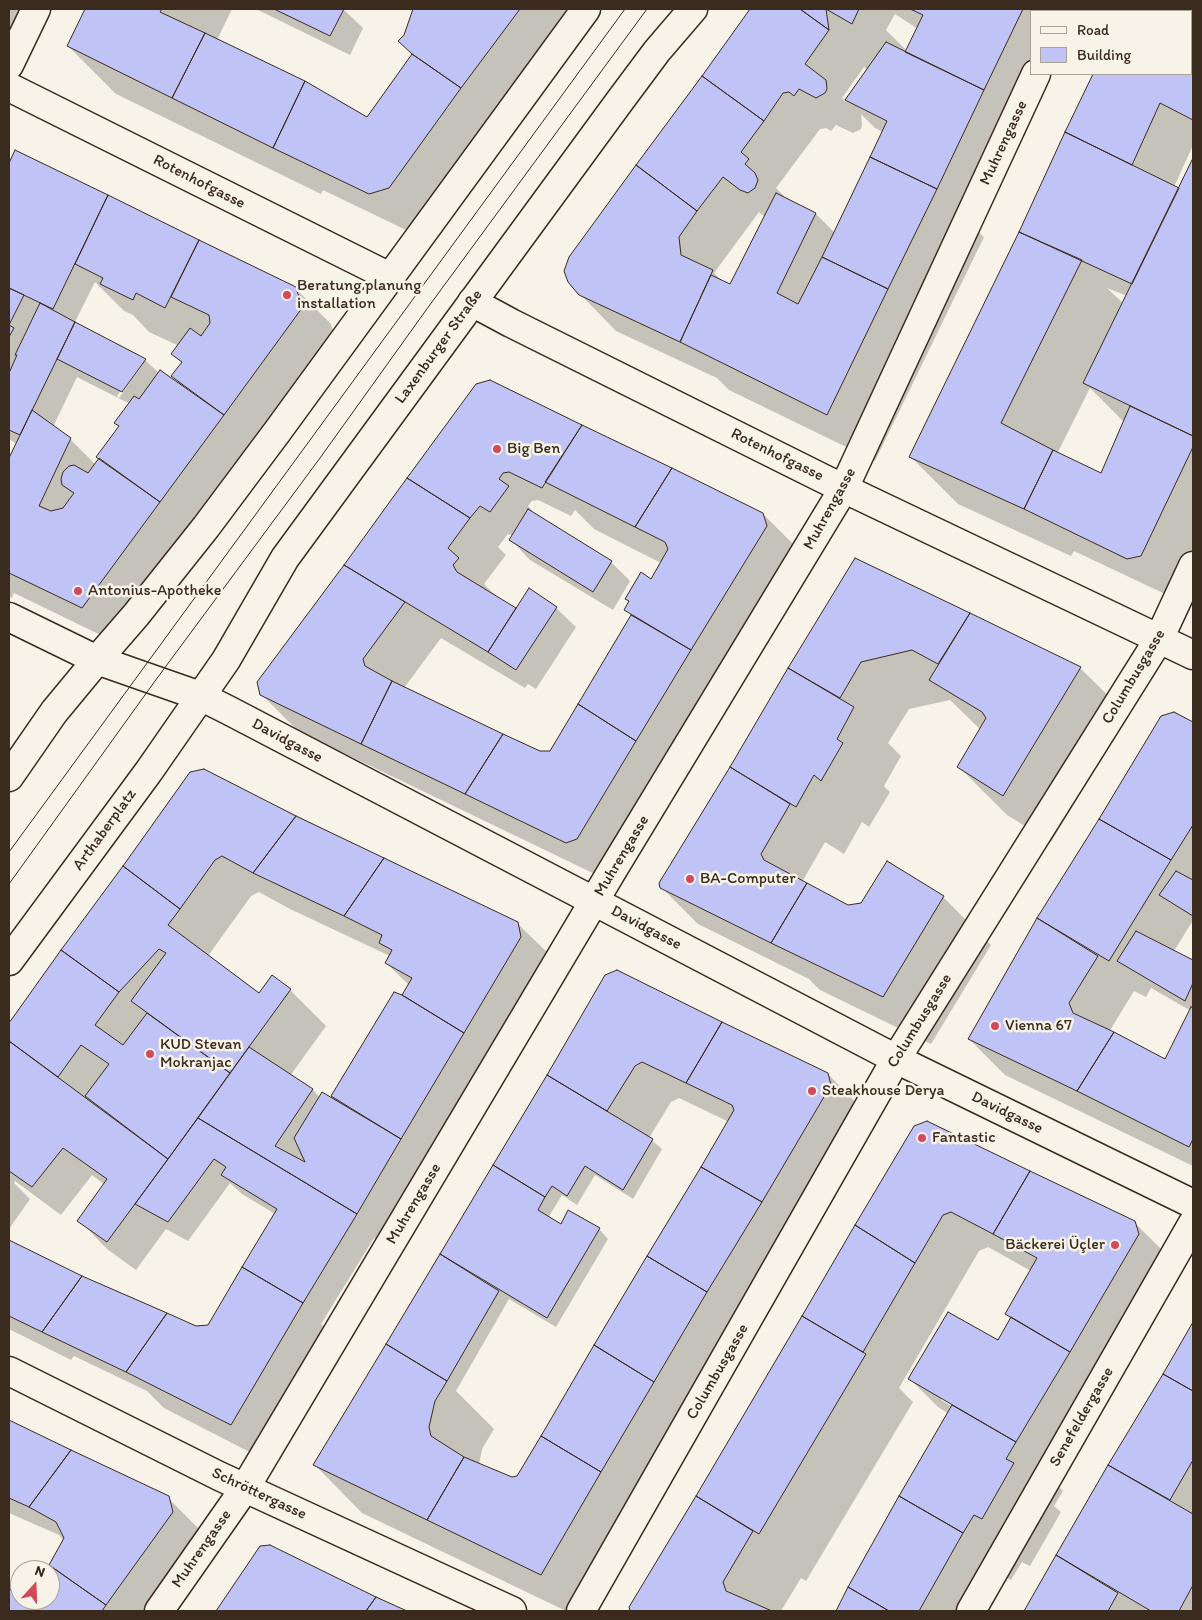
<!DOCTYPE html>
<meta charset="utf-8">
<style>
body{margin:0}
#map{position:relative;width:1202px;height:1620px;overflow:hidden;background:#f7f3e8;font-family:Itim,sans-serif}
canvas{display:block}
.frame{position:absolute;inset:0;border:10px solid #3b2a1e;pointer-events:none}
.legend{position:absolute;left:1030px;top:10px;width:162px;height:65px;box-sizing:border-box;background:#f7f3e8;border:1px solid #aca397;margin:0;padding:6px 9px;list-style:none;font-size:15px;color:#3b2a1e}
.legend li{display:flex;align-items:center;gap:10px;height:25px}
.legend b{width:25px;border:1px solid #aca397}
.north{position:absolute;left:10px;top:1560px;width:50px;height:50px;box-sizing:border-box;background:#f7f3e8;border:1px solid #aca397;border-radius:50%;rotate:20deg;font-size:14px;font-weight:700;line-height:20px;text-align:center;color:#3b2a1e}
.north::after{content:'';display:block;margin:auto;width:18px;height:22px;background:#d1495b;clip-path:polygon(50% 0,100% 100%,50% 72%,0 100%)}
</style>
<div id="map">
<canvas width="1202" height="1620"></canvas>
<div class="frame"></div>
<ul class="legend">
<li><b style="height:6px;background:#f7f3e8"></b>Road</li>
<li><b style="height:14px;background:#c0c3f5"></b>Building</li>
</ul>
<div class="north">N</div>
</div>
<script>
const context = document.querySelector('canvas').getContext('2d');
context.lineJoin = 'round';
function paint(path, color) { context.fillStyle = color; context.fill(path, 'evenodd'); }
const poly = rows => new Path2D(rows.map(r => 'M' + r).join(''));
function stroke(path, color, width, dash) { context.strokeStyle = color; context.lineWidth = width; context.lineCap = dash ? 'butt' : 'round'; context.setLineDash(dash || []); context.stroke(path); }
function write(font, color, halo, rows, align = 'center') {
  context.font = font + ' Itim,sans-serif'; context.lineWidth = 5; context.setLineDash([]); context.textBaseline = 'middle'; context.strokeStyle = halo; context.fillStyle = color; for (const [text, x, y, turn = 0] of rows) {
    context.save(); context.translate(x, y); context.rotate((+turn || 0) * Math.PI / 180); context.textAlign = isNaN(turn) ? turn : align; if (halo) context.strokeText(text, 0, 0); context.fillText(text, 0, 0); context.restore();
  }
}
paint(poly([
 [9,9,52,9,32,49,28,52,9,42],
 [87,9,232,9,217,40,368,119,413,55,405,36,414,9,602,9,510,135,425,224,406,230,323,190,321,194,116,94,68,46],
 [256,9,343,9,363,28,350,55],
 [751,9,1065,9,1064,11,1031,11,1031,74,964,218,984,237,875,461,729,390,717,378,616,331,580,294,570,257],
 [895,14,918,29,907,51,886,30],
 [864,67,868,70,846,102,842,98],
 [861,114,875,128,883,132,835,233,816,214,782,198,784,196,776,188,820,129,826,128,831,131,836,125,853,133,861,129,862,126],
 [759,212,765,217,731,286,723,282,714,273],
 [1125,9,1131,9,1136,11,1124,11],
 [1191,38,1193,39,1193,145,1174,187,1179,190,1193,160,1193,558,1177,592,1165,594,1074,551,1071,556,958,504,911,457,1020,231,1094,74,1191,74],
 [1107,288,1127,296,1123,303],
 [1090,388,1124,422,1101,474,1057,454],
 [16,151,295,288,331,324,337,345,119,644,14,593,12,598,9,596,9,452,12,455,17,444,9,439,9,165],
 [95,282,124,311,133,315,149,332,179,346,173,354,182,363,172,376,178,382,177,383,159,373,145,360,75,322],
 [140,364,143,364,119,398,117,396],
 [77,377,130,404,120,426,96,465,70,439,53,427],
 [581,426,763,514,799,550,603,878,298,731,261,694,259,683,408,479],
 [538,500,571,516,575,510,594,529,661,563,651,580,627,599,630,602,626,609,632,616,551,752,540,752,404,688,441,638,525,688,528,684,536,689,576,627,556,608,515,609,494,596,495,595,484,584,506,555,498,547,508,534,513,536,511,540,530,560,613,610,630,581,611,562,536,515,528,506,532,501],
 [856,559,1080,668,1128,715,1051,842,1007,815,959,767,981,730,950,700,909,709,888,743,901,756,884,786,890,792,869,827,862,822,844,854,825,842,802,882,848,907,943,897,991,945,931,1044,820,990,809,979,698,924,661,887],
 [1174,714,1193,724,1193,923,1192,922,1174,951,1193,961,1193,1166,1005,1075,969,1039,1038,919,1161,717],
 [1151,988,1191,1011,1166,1060,1109,1032,1134,991,1146,997],
 [203,770,517,923,554,959,394,1249,374,1238,321,1324,338,1340,267,1461,164,1408,147,1391,74,1356,71,1360,9,1329,9,1242,82,1277,196,1328,208,1327,275,1214,242,1194,230,1183,188,1241,166,1229,136,1270,107,1249,79,1220,105,1185,92,1175,61,1215,15,1181,14,1183,30,1199,9,1229,9,1025,62,951],
 [259,892,290,909,390,956,386,963,409,985,402,997,394,994,331,1098,320,1098,313,1090,290,1076,326,1026,290,990,259,994,208,956,251,896],
 [606,976,828,1074,864,1111,595,1611,566,1611,362,1513,315,1465,548,1076],
 [679,1098,729,1122,518,1477,512,1478,479,1465,482,1449,494,1429,456,1391,509,1299,556,1327,608,1239,599,1229,561,1226,548,1218,562,1195,577,1205,595,1175,633,1199,662,1149,649,1138,671,1102],
 [915,1127,1134,1222,1171,1259,1044,1472,1063,1491,1054,1506,1061,1512,1030,1566,1022,1562,1011,1580,997,1572,975,1611,837,1611,849,1587,949,1414,938,1407,910,1379,999,1342,1012,1319,1007,1314,1031,1271,988,1247,979,1251,899,1388,913,1402,806,1581,801,1578,781,1611,631,1611,631,1608],
 [941,1397,953,1404,953,1407,941,1400],
 [1193,1325,1193,1611,1025,1611,1110,1465],
 [9,1422,168,1498,204,1534,164,1611,9,1611,9,1594,16,1582,20,1585,20,1600,50,1600,50,1570,47,1570,64,1541,59,1535,9,1513],
 [269,1546,405,1611,217,1611,261,1548]
]), '#0003');
const building = poly([
 [85,9,162,9,160,12,205,33,172,98,67,46,85,9],
 [274,9,344,9,330,36,274,9],
 [413,9,520,9,461,88,412,54,398,41,404,35,413,9],
 [750,9,800,9,829,30,805,64,826,80,827,89,825,93,816,98,799,89,794,96,789,92,783,93,764,121,702,76,750,9],
 [800,9,859,9,852,24,826,9,829,30,800,9],
 [910,9,1023,9,984,90,905,52,923,15,910,9],
 [205,33,305,81,273,148,172,98,205,33],
 [1191,37,1193,38,1193,120,1160,103,1132,165,1065,132,1093,74,1191,74,1191,37],
 [886,42,984,90,937,189,870,157,887,121,845,100,886,42],
 [412,54,461,88,389,188,369,194,273,148,305,81,367,117,412,54],
 [702,76,764,121,741,152,749,159,745,164,755,173,758,180,755,188,748,193,740,190,723,177,697,211,636,165,702,76],
 [1065,132,1179,188,1132,284,1019,232,1065,132],
 [15,150,108,195,53,309,9,288,9,163,15,150],
 [870,157,937,189,888,289,822,257,870,157],
 [1193,158,1193,436,1083,383,1193,158],
 [636,165,697,211,679,237,681,255,713,270,680,342,579,295,568,282,564,271,569,257,636,165],
 [776,193,816,213,777,293,798,304,822,257,888,289,827,415,680,342,711,275,730,284,776,193],
 [108,195,199,240,165,308,136,293,133,300,100,284,103,278,75,264,108,195],
 [1019,232,1082,260,1001,423,1053,450,1024,509,909,457,1019,232],
 [199,240,296,287,302,308,224,415,171,376,182,362,171,354,190,328,201,336,210,323,209,315,171,297,199,240],
 [9,288,24,295,9,325,14,328,9,337,9,288],
 [40,303,75,322,20,435,9,430,9,373,17,355,15,355,40,303],
 [75,322,146,359,122,392,57,359,75,322],
 [160,370,224,415,160,502,96,457,119,426,114,423,134,396,139,399,160,370],
 [490,380,582,425,542,488,509,472,503,473,499,479,509,486,490,512,480,506,470,518,407,478,476,384,490,380],
 [1130,406,1193,436,1193,447,1141,556,1127,559,1024,509,1053,450,1101,473,1130,406],
 [32,410,71,438,39,506,51,511,63,508,74,493,62,485,61,479,63,472,69,466,74,465,88,473,99,458,160,502,82,608,9,573,9,458,32,410],
 [582,425,672,468,635,527,545,482,582,425],
 [672,468,763,513,767,526,691,650,624,610,629,601,625,599,641,572,651,579,668,549,665,542,635,527,672,468],
 [407,478,470,518,448,548,459,558,453,565,457,572,516,608,488,652,344,565,407,478],
 [528,509,612,561,593,592,509,540,528,509],
 [855,558,970,613,938,664,912,650,861,662,840,698,788,668,855,558],
 [344,565,405,602,363,659,365,666,392,681,361,744,260,695,257,682,344,565],
 [529,588,557,607,516,670,488,652,529,588],
 [970,613,1081,667,1003,796,957,767,986,718,982,712,929,680,970,613],
 [631,615,691,650,636,741,578,704,631,615],
 [788,668,854,707,837,739,843,743,821,781,814,775,796,807,730,767,788,668],
 [392,681,503,734,465,794,361,744,392,681],
 [578,704,636,741,577,839,566,843,465,794,503,734,540,751,550,751,578,704],
 [1174,712,1193,722,1193,825,1171,860,1099,819,1161,716,1174,712],
 [730,767,790,804,761,854,764,860,807,883,771,943,660,888,659,883,730,767],
 [204,769,296,816,253,873,222,856,215,860,180,909,123,866,190,772,204,769],
 [296,816,384,858,344,916,253,873,296,816],
 [1099,819,1171,860,1109,961,1037,918,1099,819],
 [384,858,518,922,521,937,464,1033,402,995,412,978,385,963,392,950,379,943,382,935,344,916,384,858],
 [887,861,944,896,883,997,771,943,807,883,848,905,861,903,887,861],
 [123,866,180,909,168,925,259,993,272,975,291,989,230,1073,131,1001,166,953,159,949,119,992,61,950,123,866],
 [1176,871,1193,880,1193,916,1159,895,1176,871],
 [1037,918,1098,956,1069,1003,1073,1013,1114,1032,1077,1091,968,1039,1037,918],
 [1136,931,1193,960,1193,983,1185,1001,1117,961,1136,931],
 [61,950,119,992,95,1025,123,1045,147,1013,230,1073,168,1159,85,1096,109,1064,81,1045,58,1077,9,1041,9,1023,61,950],
 [617,970,722,1022,686,1083,642,1062,635,1066,607,1111,547,1075,605,975,617,970],
 [394,992,402,995,464,1033,401,1139,331,1096,394,992],
 [1191,1007,1193,1008,1193,1139,1189,1147,1077,1091,1114,1032,1165,1059,1191,1007],
 [722,1022,828,1073,831,1085,762,1202,701,1167,734,1110,732,1105,686,1083,722,1022],
 [9,1041,168,1159,107,1242,77,1221,107,1179,63,1148,32,1187,9,1171,9,1041],
 [249,1047,313,1089,275,1146,305,1162,294,1138,322,1092,401,1139,357,1214,198,1118,249,1047],
 [547,1075,653,1139,623,1190,585,1166,567,1196,552,1186,545,1197,493,1165,547,1075],
 [198,1118,357,1214,303,1303,242,1267,277,1209,221,1175,226,1167,214,1159,168,1222,135,1204,198,1118],
 [927,1121,1030,1171,993,1234,951,1212,943,1215,915,1263,855,1225,914,1126,927,1121],
 [493,1165,545,1197,538,1210,561,1224,568,1210,600,1228,547,1318,440,1254,493,1165],
 [701,1167,762,1202,707,1292,647,1256,701,1167],
 [1030,1171,1135,1221,1139,1234,1070,1352,1005,1314,1037,1258,993,1234,1030,1171],
 [855,1225,915,1263,863,1352,802,1316,855,1225],
 [9,1240,82,1276,42,1332,9,1316,9,1240],
 [440,1254,499,1291,447,1381,386,1344,440,1254],
 [647,1256,707,1292,654,1382,594,1345,647,1256],
 [242,1267,303,1303,231,1425,126,1372,167,1313,196,1326,208,1325,242,1267],
 [82,1276,167,1313,126,1372,42,1332,82,1276],
 [948,1312,998,1340,1011,1317,1070,1352,1016,1442,908,1379,948,1312],
 [802,1316,866,1354,759,1534,696,1496,802,1316],
 [1193,1322,1193,1391,1163,1374,1193,1322],
 [386,1344,447,1381,435,1401,429,1427,431,1436,464,1457,427,1520,313,1465,386,1344],
 [594,1345,654,1382,601,1472,541,1436,594,1345],
 [1163,1374,1193,1391,1193,1460,1170,1500,1108,1465,1163,1374],
 [952,1405,1016,1442,1006,1459,1014,1463,982,1519,974,1515,963,1533,899,1496,952,1405],
 [9,1420,71,1450,29,1507,9,1498,9,1420],
 [541,1436,601,1472,541,1575,427,1520,464,1457,512,1477,517,1476,541,1436],
 [71,1450,169,1496,173,1512,106,1605,49,1565,64,1538,56,1522,29,1507,71,1450],
 [1108,1465,1193,1514,1193,1585,1179,1611,1151,1611,1056,1555,1108,1465],
 [696,1496,753,1531,723,1582,726,1591,772,1611,630,1611,629,1607,696,1496],
 [899,1496,963,1533,919,1611,889,1611,848,1587,899,1496],
 [270,1545,376,1597,366,1611,216,1611,260,1546,270,1545],
 [1056,1555,1118,1593,1108,1611,1024,1611,1056,1555],
 [49,1565,106,1605,102,1611,9,1611,9,1592,16,1580,20,1583,20,1600,50,1600,50,1570,45,1570,49,1565],
 [848,1587,889,1611,836,1611,848,1587],
 [376,1597,407,1611,366,1611,376,1597]
]);
paint(building, '#c0c3f5');
stroke(building, '#3b2a1e', 1);
const minor = poly([
 [1064,11,1066,9],
 [9,65,36,9],
 [9,87,390,277],
 [472,302,511,323,824,479,1193,655],
 [9,617,97,660],
 [9,1371,219,1476,512,1611],
 [159,1611,245,1488,612,871,844,488,1036,74],
 [581,1611,896,1059,1159,639,1193,566],
 [971,1611,1193,1223]
]);
const tertiary = poly([
 [97,660,200,696,228,710,896,1059,1193,1204]
]);
const primary = poly([
 [9,777,54,712,97,660,136,615,206,527,277,432,586,9],
 [9,961,149,771,226,660,285,558,619,102,657,51,693,9]
]);
stroke(minor, '#3b2a1e', 31);
stroke(tertiary, '#3b2a1e', 31);
stroke(primary, '#3b2a1e', 31);
stroke(minor, '#f7f3e8', 28);
stroke(tertiary, '#f7f3e8', 28);
stroke(primary, '#f7f3e8', 28);
stroke(poly([
 [9,852,625,9],
 [9,884,155,681,320,458,429,306,647,9]
]), '#3b2a1e', 1);
for (const [x, y, r, color] of [
 [287,295,5,"#d1495b"],
 [497,449,5,"#d1495b"],
 [78,591,5,"#d1495b"],
 [690,879,5,"#d1495b"],
 [995,1026,5,"#d1495b"],
 [150,1054,5,"#d1495b"],
 [812,1091,5,"#d1495b"],
 [922,1138,5,"#d1495b"],
 [1115,1245,5,"#d1495b"]
]) { const dot = new Path2D(); dot.arc(x, y, r, 0, 2 * Math.PI); context.fillStyle = color; context.fill(dot); stroke(dot, '#f7f3e8', 2); }
write('16px', '#3b2a1e', '#f7f3e8', [
 ["Muhrengasse",1004,143,-65],
 ["Rotenhofgasse",199,182,27],
 ["Laxenburger Straße",439,347,-54],
 ["Rotenhofgasse",777,455,26],
 ["Muhrengasse",830,509,-61],
 ["Columbusgasse",1134,677,-59],
 ["Davidgasse",287,741,28],
 ["Arthaberplatz",105,830,-54],
 ["Muhrengasse",622,856,-59],
 ["Davidgasse",646,928,28],
 ["Columbusgasse",920,1021,-58],
 ["Davidgasse",1007,1113,26],
 ["Muhrengasse",414,1204,-59],
 ["Columbusgasse",718,1372,-60],
 ["Senefeldergasse",1082,1417,-60],
 ["Schröttergasse",259,1494,25],
 ["Muhrengasse",202,1549,-55]
]);
write('16px', '#3b2a1e', '#f7f3e8', [
 ["Beratung planung",297,286],
 ["installation",297,304],
 ["Big Ben",507,449],
 ["Antonius-Apotheke",88,591],
 ["BA-Computer",700,879],
 ["Vienna 67",1005,1026],
 ["KUD Stevan",160,1045],
 ["Mokranjac",160,1063],
 ["Steakhouse Derya",822,1091],
 ["Fantastic",932,1138],
 ["Bäckerei Üçler",1105,1245,"right"]
], 'left');
</script>
